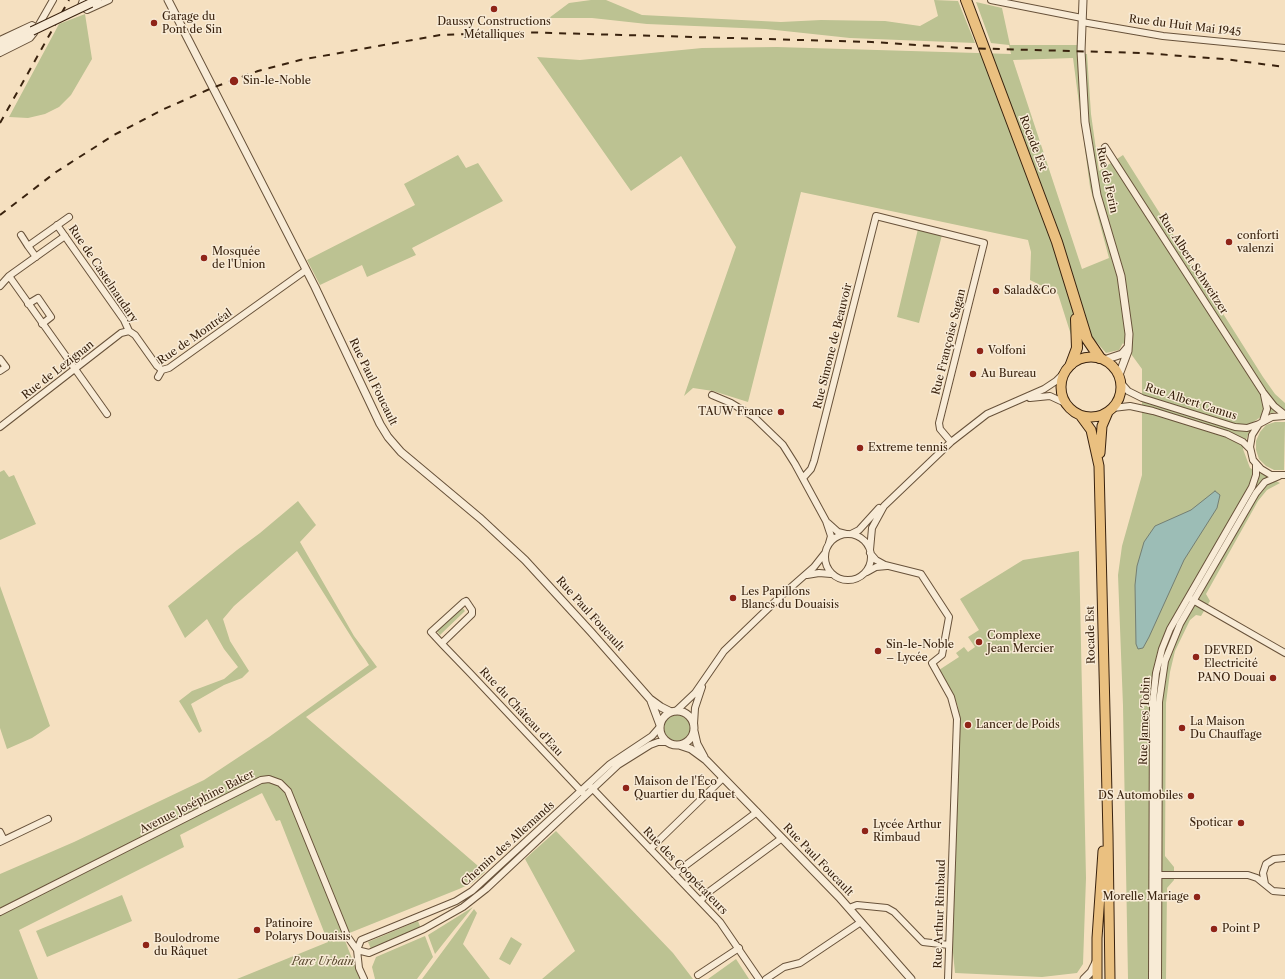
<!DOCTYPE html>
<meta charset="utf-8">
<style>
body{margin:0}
canvas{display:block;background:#f5e0c0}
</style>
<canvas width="1285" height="979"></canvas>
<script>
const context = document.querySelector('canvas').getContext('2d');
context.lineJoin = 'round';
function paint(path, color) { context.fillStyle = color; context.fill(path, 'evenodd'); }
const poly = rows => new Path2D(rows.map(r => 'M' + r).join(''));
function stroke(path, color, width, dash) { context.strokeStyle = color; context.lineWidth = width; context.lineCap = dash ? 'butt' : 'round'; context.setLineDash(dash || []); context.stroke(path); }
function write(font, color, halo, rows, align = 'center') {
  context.font = font + ' "Libre Caslon Text",serif'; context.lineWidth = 3; context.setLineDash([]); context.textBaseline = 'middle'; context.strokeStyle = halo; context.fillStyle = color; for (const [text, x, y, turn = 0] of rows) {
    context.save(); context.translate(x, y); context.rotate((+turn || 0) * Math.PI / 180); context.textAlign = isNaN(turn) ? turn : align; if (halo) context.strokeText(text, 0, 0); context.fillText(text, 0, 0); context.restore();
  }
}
paint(poly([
 [591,0,606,0,642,15,781,22,821,20,885,21,920,26,938,16,934,0,958,1,975,43,850,38,766,29,647,24,592,18,549,18,569,3],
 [976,2,1002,8,1010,45,1077,45,1077,54,1087,54,1091,114,1099,171,1123,155,1263,377,1275,394,1285,403,1285,412,1282,410,1262,416,1252,423,1243,449,1250,468,1280,483,1267,490,1258,501,1206,594,1210,601,1201,616,1196,615,1190,620,1175,651,1170,672,1166,703,1165,856,1174,867,1174,880,1167,888,1166,979,1128,979,1123,706,1118,575,1122,546,1142,475,1142,369,1123,343,1119,350,1106,353,1093,338,1072,338,1058,294,1030,280,1031,252,1028,240,801,192,748,402,713,391,693,388,684,396,736,247,681,156,631,191,537,57,580,60,702,48,777,47,1011,54,1009,45,991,43],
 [1073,58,1090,187,1109,258,1082,269,1013,60],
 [85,14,92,59,71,95,59,107,45,114,28,118,9,117,59,24],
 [458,155,466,168,478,163,503,201,412,248,416,255,367,277,362,265,320,285,307,260,415,205,404,184],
 [918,229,942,235,919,323,897,317],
 [1275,422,1285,422,1284,470,1274,470,1266,466,1259,459,1256,450,1256,441,1260,432,1266,425],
 [4,470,9,477,14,475,36,524,0,540,0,472],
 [298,501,316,525,300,542,354,636,377,667,306,717,485,872,472,883,459,889,332,940,333,942,344,938,360,979,237,979,328,942,280,820,276,821,262,793,180,835,184,847,19,930,38,979,0,979,0,874,74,842,204,780,269,737,369,665,297,551,234,606,223,619,230,641,249,671,242,678,224,685,191,704,202,731,199,733,179,701,192,691,224,679,238,667,224,649,207,619,185,638,168,606,237,550,260,533],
 [1079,551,1086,878,1083,964,1077,973,1042,977,955,973,952,943,959,722,958,707,953,693,939,670,959,657,956,653,964,647,968,652,975,647,968,637,979,630,960,599,1023,560],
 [0,586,50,726,32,738,7,749,0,728],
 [461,606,465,611,440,635,436,630],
 '664 728a13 13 0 1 1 26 0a13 13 0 1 1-26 0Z',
 [556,831,673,953,693,979,542,979,575,951,525,859],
 [122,895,132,921,47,957,36,931],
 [473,907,454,930,435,954,428,935],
 [474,909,477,913,463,944,490,979,422,979],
 [418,921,421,929,371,949,368,942],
 [425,936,433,957,417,979,375,979,372,967,376,957],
 [511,937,522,944,510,965,499,959],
 [736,959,749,979,708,979]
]), '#bcc292');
const water = poly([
 [1215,491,1220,495,1217,508,1184,560,1149,637,1143,648,1138,649,1136,644,1135,585,1137,566,1144,542,1155,526,1191,510,1215,491]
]);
paint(water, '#9cbdb6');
stroke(water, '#747f73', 1);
const minor = poly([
 [83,0,81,6,87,10,109,0],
 [991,0,1082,18],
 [1082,22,1163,36,1285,48],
 [37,28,53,0],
 [0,40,32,25,35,27,34,33,30,38,0,53],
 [1105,147,1263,392,1274,406,1285,415],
 [57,225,124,320,129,331,135,335,157,366,162,370],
 [21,235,28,246],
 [36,257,28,246,69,217],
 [9,276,107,414],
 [0,286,9,276,65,236],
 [28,304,38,298,51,317,42,324],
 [0,359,6,367,0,371],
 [158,377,162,370,169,368,306,270],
 [1121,383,1128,391,1142,398,1235,427,1247,428,1259,424],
 [712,395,731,403,754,417,783,445,795,464,826,521,831,536,829,543],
 [1030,398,1050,396,1065,403],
 [1113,408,1130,406,1153,411,1227,434,1243,442,1250,449],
 [1285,416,1272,417,1259,424,1252,435,1250,447,1253,460,1261,469,1271,475,1285,475],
 [1263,421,1267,409,1264,395],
 [0,427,121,333,129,331],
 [803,478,811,469,814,461,876,216,984,243,939,423,940,429,951,442],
 [828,523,838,532,846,534],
 '825 557a23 23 0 1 1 46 0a23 23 0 1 1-46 0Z',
 [851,534,859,530,879,508],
 [870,550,872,528,884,506,951,442,987,414,1044,389,1056,381,1064,373],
 [870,553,876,560,885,565,921,574,949,617,942,655,932,663,951,697,957,719,948,979],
 [867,572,876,567,887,566],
 [807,575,819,573,831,574],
 [1191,599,1285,653],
 [442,643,472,614,472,610,466,601,464,602,431,632,443,645,470,673,583,793],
 [676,711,695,693,724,651,781,596,814,567,825,553],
 [694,724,695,708,702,687],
 [591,787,720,922,759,979],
 [0,832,4,840],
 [0,842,48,819],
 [650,849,723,778],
 [674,874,757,812],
 [1156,875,1248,875,1257,878,1273,891,1285,892],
 [1265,884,1263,873,1266,864,1274,859,1285,858],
 [700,901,710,891,782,838],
 [849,908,857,905,887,908,894,912,923,942,949,945],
 [0,912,261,780,269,779,280,783,288,791,347,936,357,950],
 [357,950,369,953,424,929,463,907,486,889,618,765,650,745,658,742,666,742],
 [698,975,739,948],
 [364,979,359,968,357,950,361,940,456,901,472,891,610,764,652,736,659,728],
 [766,979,784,967,800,963,861,922],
 [1152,979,1153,701,1156,673,1162,649,1170,629,1252,487,1256,475,1256,464],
 [1158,979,1159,702,1165,661,1180,624,1256,493,1265,482,1279,476]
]);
const tertiary = poly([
 [168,0,315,287,380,424,388,437,401,452,481,519,525,560,591,632,650,699,661,707,671,712],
 [1083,0,1081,51,1085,122,1097,195,1121,276,1129,334,1128,351,1119,375],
 [1104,360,1122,354,1128,347],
 [651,701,660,725],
 '660 728a17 17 0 1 1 34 0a17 17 0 1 1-34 0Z',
 [694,731,697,744,704,757],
 [679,745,691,749,706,760,839,897,911,979],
 [1084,979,1091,972,1096,962]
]);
const secondary = poly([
 [91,3,97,0],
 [0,47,32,31]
]);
const primary = poly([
 '1061 387a30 30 0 1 1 60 0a30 30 0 1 1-60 0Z',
 [1080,415,1091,430,1099,466,1108,835,1110,979],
 [1100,453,1102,426,1108,412],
 [1097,979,1097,938,1103,851]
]);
const trunk = poly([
 [966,0,1057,242,1087,339,1100,358],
 [1071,364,1077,348,1076,319]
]);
stroke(minor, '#68523a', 8);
stroke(tertiary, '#68523a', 9);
stroke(secondary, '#39220e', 10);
stroke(primary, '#39220e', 11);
stroke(trunk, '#39220e', 12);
stroke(minor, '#f8ebd6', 6);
stroke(tertiary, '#f8ebd6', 7);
stroke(secondary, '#f8ebd6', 8);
stroke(primary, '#eac080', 9);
stroke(trunk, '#eac080', 10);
stroke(poly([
 [0,123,69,0],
 [0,215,56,172,114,135,164,109,212,88,258,71,300,60,440,35,516,32,872,42,962,48,1142,53,1224,59,1285,67]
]), '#39220e', 2, [7, 7]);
const secondaryBridge = poly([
 [32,31,91,3]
]);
stroke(secondaryBridge, '#39220e', 10, []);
stroke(secondaryBridge, '#f8ebd6', 8);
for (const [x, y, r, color] of [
 [494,9,4,"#8f2418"],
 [154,23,4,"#8f2418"],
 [234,81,5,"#8f2418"],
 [1229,242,4,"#8f2418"],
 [204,258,4,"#8f2418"],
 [996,291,4,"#8f2418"],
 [980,351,4,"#8f2418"],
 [973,374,4,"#8f2418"],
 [781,412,4,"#8f2418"],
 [860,448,4,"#8f2418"],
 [733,598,4,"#8f2418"],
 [979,642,4,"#8f2418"],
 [878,651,4,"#8f2418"],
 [1196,657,4,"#8f2418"],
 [1273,678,4,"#8f2418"],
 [968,725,4,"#8f2418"],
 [1182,728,4,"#8f2418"],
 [626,788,4,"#8f2418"],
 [1191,796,4,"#8f2418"],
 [1241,823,4,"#8f2418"],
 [865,831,4,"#8f2418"],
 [1197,897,4,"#8f2418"],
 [1214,929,4,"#8f2418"],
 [257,930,4,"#8f2418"],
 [146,945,4,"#8f2418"]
]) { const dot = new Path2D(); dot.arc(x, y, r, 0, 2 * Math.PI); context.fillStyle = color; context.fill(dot); stroke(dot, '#f8ebd6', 1.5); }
write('11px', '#39220e', '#f8ebd6', [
 ["Garage du",162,17],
 ["Pont de Sin",162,30],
 ["Daussy Constructions",494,22,"center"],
 ["Métalliques",494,35,"center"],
 ["Sin-le-Noble",243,81],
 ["conforti",1237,236],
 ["valenzi",1237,249],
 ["Mosquée",212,252],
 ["de l'Union",212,265],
 ["Salad&Co",1004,291],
 ["Volfoni",988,351],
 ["Au Bureau",981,374],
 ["TAUW France",773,412,"right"],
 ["Extreme tennis",868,448],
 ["Les Papillons",741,592],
 ["Blancs du Douaisis",741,605],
 ["Complexe",987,636],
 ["Jean Mercier",987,649],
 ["Sin-le-Noble",886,645],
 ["– Lycée",886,658],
 ["DEVRED",1204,651],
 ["Electricité",1204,664],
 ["PANO Douai",1265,678,"right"],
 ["La Maison",1190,722],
 ["Du Chauffage",1190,735],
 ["Lancer de Poids",976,725],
 ["Maison de l'Éco",634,782],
 ["Quartier du Raquet",634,795],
 ["DS Automobiles",1183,796,"right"],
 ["Spoticar",1233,823,"right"],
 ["Lycée Arthur",873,825],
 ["Rimbaud",873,838],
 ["Morelle Mariage",1189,897,"right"],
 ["Patinoire",265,924],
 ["Polarys Douaisis",265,937],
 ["Point P",1222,929],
 ["Boulodrome",154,939],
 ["du Râquet",154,952]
], 'left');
write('11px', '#39220e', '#f8ebd6', [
 ["Rue du Huit Mai 1945",1185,26,7],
 ["Rocade Est",1033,143,69],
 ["Rue de Ferin",1107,180,78],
 ["Rue Albert Schweitzer",1193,264,57],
 ["Rue de Castelnaudary",103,274,56],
 ["Rue de Montréal",195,337,-35],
 ["Rue Françoise Sagan",949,342,-76],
 ["Rue Simone de Beauvoir",833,346,-76],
 ["Rue de Lezignan",58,370,-38],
 ["Rue Paul Foucault",373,382,64],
 ["Rue Albert Camus",1191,402,18],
 ["Rue Paul Foucault",590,614,48],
 ["Rocade Est",1091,635,-91],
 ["Rue du Château d'Eau",521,712,47],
 ["Rue James Tobin",1145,721,-88],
 ["Avenue Joséphine Baker",197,802,-27],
 ["Chemin des Allemands",508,844,-42],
 ["Rue Paul Foucault",818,860,46],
 ["Rue des Coopérateurs",685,871,46],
 ["Rue Arthur Rimbaud",940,914,-88]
]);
write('italic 11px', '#5a4a2f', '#f8ebd6', [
 ["Parc Urbain",323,962]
]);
</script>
